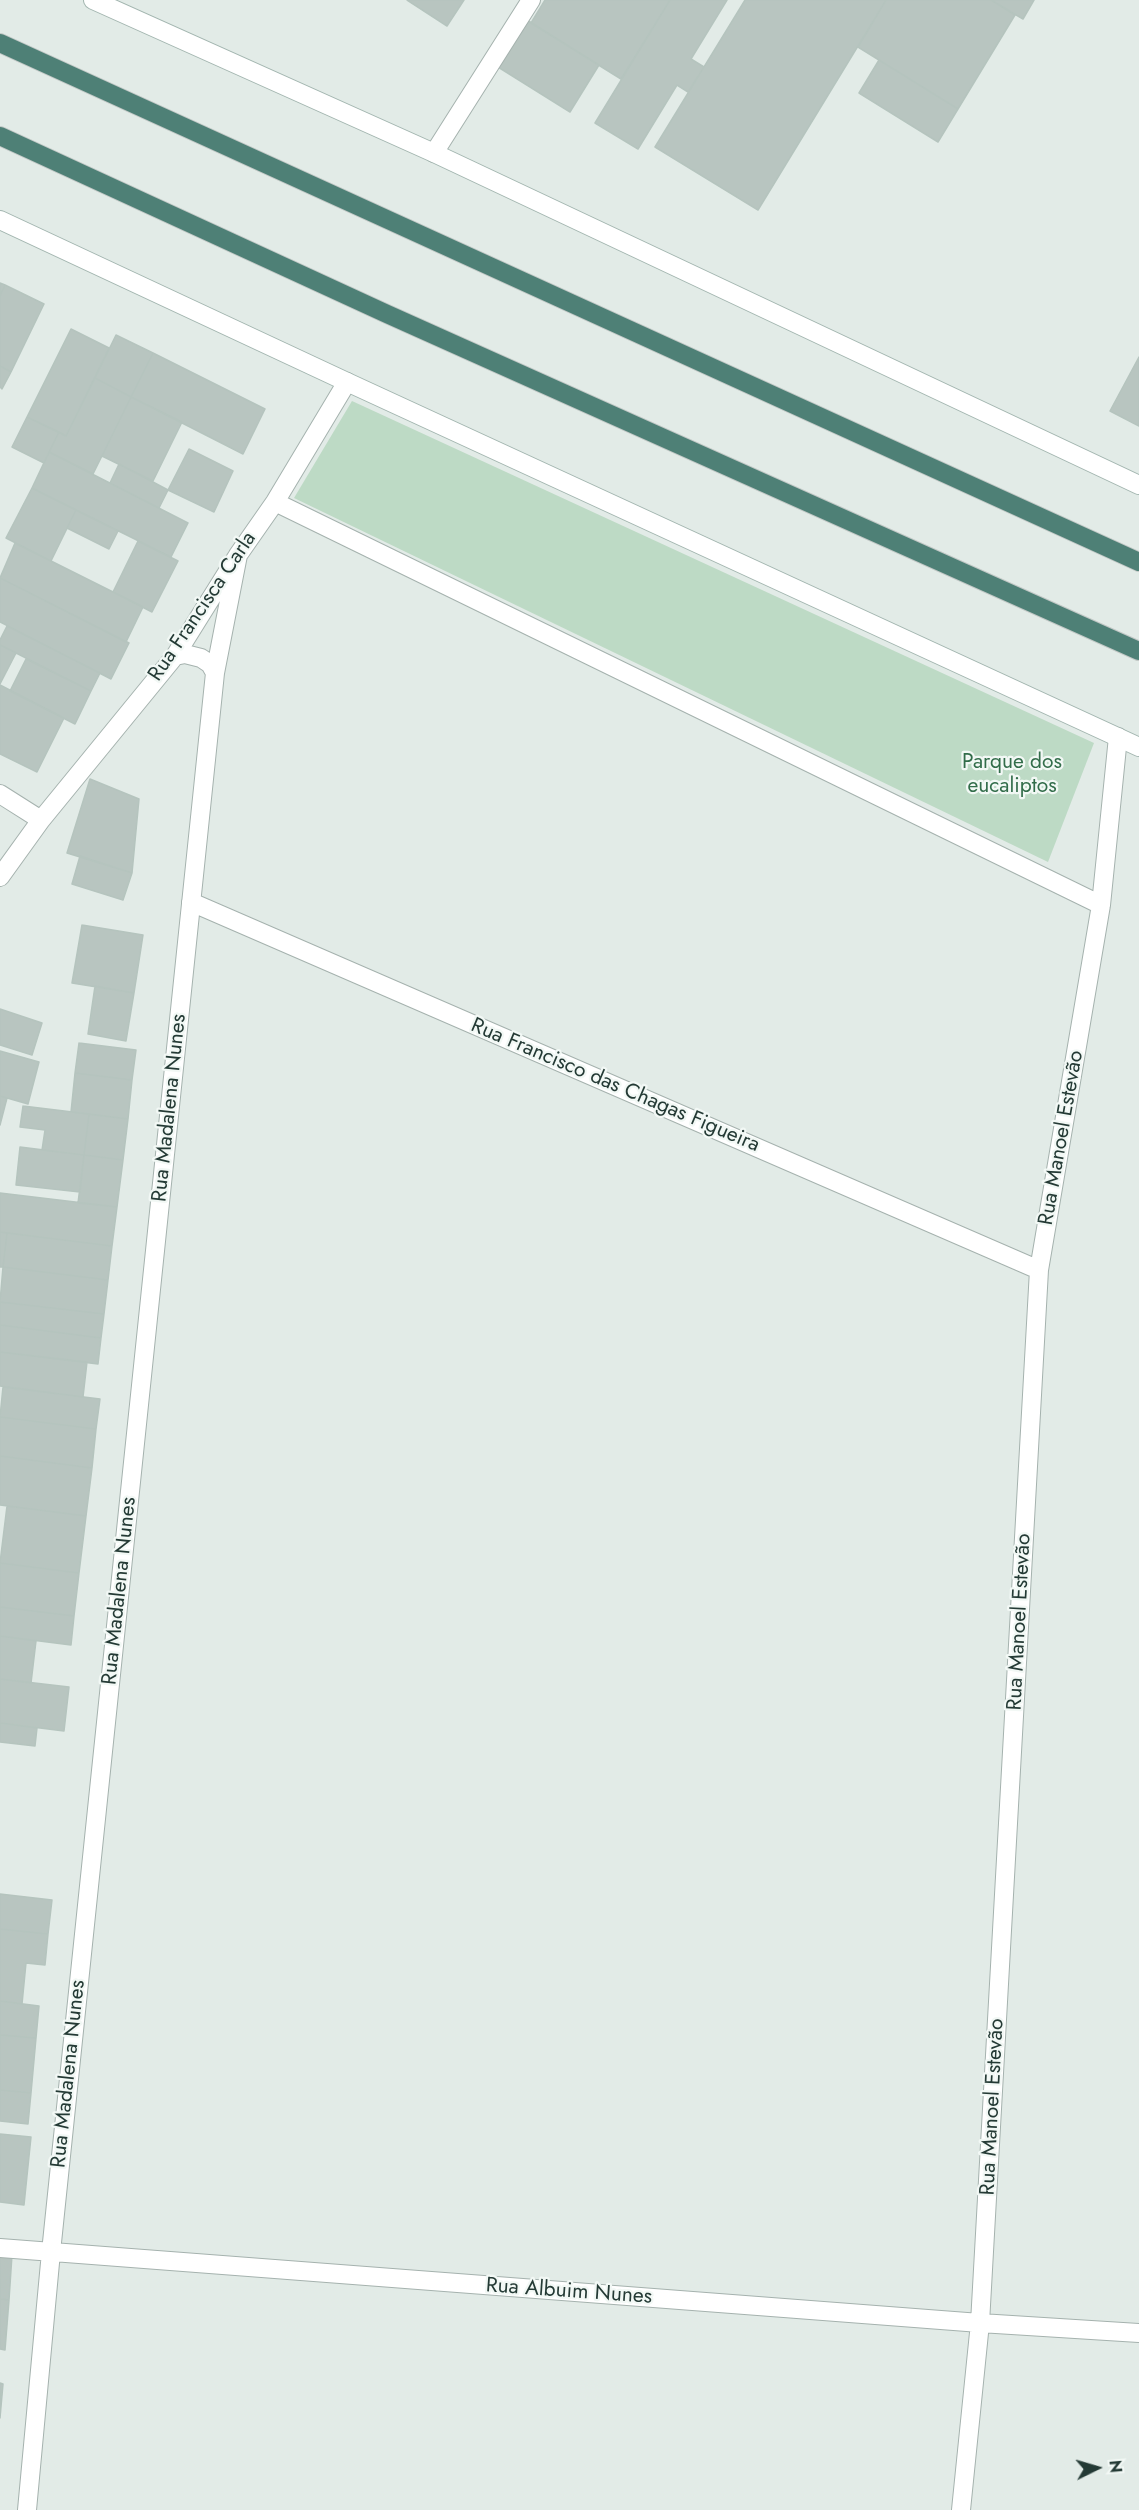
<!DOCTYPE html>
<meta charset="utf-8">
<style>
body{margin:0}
#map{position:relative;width:1139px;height:2510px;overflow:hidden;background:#e2ebe7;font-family:Jost,sans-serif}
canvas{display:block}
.north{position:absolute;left:1067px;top:2438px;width:60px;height:60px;-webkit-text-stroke:4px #f2f8f5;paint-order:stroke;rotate:85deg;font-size:16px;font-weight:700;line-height:24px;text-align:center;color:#243a35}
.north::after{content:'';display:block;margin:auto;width:21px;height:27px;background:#243a35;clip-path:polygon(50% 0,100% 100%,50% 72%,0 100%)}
</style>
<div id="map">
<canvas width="1139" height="2510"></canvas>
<div class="north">N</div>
</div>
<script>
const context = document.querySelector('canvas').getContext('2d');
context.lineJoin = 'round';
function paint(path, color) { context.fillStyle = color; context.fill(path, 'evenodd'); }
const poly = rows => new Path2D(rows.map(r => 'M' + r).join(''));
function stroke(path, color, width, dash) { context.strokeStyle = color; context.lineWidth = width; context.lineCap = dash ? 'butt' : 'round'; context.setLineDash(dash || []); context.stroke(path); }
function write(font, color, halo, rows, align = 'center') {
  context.font = font + ' Jost,sans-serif'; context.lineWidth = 4.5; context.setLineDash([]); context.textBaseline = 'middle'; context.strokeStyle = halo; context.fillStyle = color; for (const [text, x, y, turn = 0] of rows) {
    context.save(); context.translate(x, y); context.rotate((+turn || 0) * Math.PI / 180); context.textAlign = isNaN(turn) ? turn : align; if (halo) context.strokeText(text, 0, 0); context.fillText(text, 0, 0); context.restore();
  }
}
paint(poly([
 [352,401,1094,743,1048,862,294,498]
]), '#bddac5');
const building = poly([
 [407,0,464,0,447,26,407,0],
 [545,0,670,0,621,79,531,23,545,0],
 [670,0,727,0,691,59,704,67,688,92,677,85,638,149,595,123,670,0],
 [745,0,886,0,758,210,655,147,745,0],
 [886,0,991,0,1015,15,958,109,858,47,886,0],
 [991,0,1034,0,1023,19,991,0],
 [527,20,599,65,570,112,498,67,527,20],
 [879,60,958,109,938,142,859,93,879,60],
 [0,283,5,285,0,296,0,283],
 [5,285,44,304,11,372,0,366,0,296,5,285],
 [71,329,109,348,66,436,27,417,71,329],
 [116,335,153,353,131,397,95,378,116,335],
 [153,353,265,409,243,454,131,397,153,353],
 [1139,357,1139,426,1110,411,1139,357],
 [0,366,11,372,2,389,0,387,0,366],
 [95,378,131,397,93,474,49,452,59,432,66,436,95,378],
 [131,397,182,422,153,481,102,456,131,397],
 [27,417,59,432,44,463,12,447,27,417],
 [189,449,233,471,214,512,168,490,189,449],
 [49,452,188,523,171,557,32,488,49,452],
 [119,464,168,490,159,508,110,483,119,464],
 [32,488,76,510,51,561,6,538,32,488],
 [76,510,118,531,109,549,67,528,76,510],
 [138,541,178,561,152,612,113,592,138,541],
 [15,543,143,607,126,642,0,578,15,543],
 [0,578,129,643,111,679,0,622,0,578],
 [7,626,100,673,91,691,0,645,0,640,7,626],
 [0,645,16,653,0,684,0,645],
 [26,659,91,691,75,724,10,691,26,659],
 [0,685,64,718,37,772,0,754,0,685],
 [90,779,139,799,132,873,67,853,90,779],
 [80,856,132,873,123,900,72,884,80,856],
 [82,925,143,935,134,993,72,983,82,925],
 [95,986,134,993,126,1041,88,1034,95,986],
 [0,1009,42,1023,32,1055,0,1045,0,1009],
 [79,1043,136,1050,132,1080,75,1073,79,1043],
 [0,1051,39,1062,28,1104,0,1096,0,1051],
 [75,1073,132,1080,128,1119,71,1112,75,1073],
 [0,1096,7,1098,0,1125,0,1096],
 [23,1106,89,1114,84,1155,42,1150,45,1130,20,1127,23,1106],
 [89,1114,128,1119,123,1160,84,1155,89,1114],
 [20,1147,84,1155,80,1192,16,1185,20,1147],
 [84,1155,123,1160,117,1207,78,1203,84,1155],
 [0,1193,117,1207,112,1246,0,1232,0,1193],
 [0,1232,7,1233,3,1267,0,1267,0,1232],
 [7,1233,112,1246,108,1280,3,1267,7,1233],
 [3,1267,108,1280,104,1314,0,1302,3,1267],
 [0,1302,104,1314,101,1338,0,1325,0,1302],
 [0,1325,101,1338,98,1364,0,1352,0,1325],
 [0,1352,87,1362,83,1397,0,1386,0,1352],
 [3,1387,100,1399,96,1429,0,1417,3,1387],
 [0,1417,96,1429,92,1468,0,1456,0,1417],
 [0,1456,92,1468,86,1516,0,1505,0,1456],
 [7,1506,86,1516,79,1573,0,1563,7,1506],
 [0,1563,79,1573,74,1616,0,1607,0,1563],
 [0,1607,74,1616,71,1645,0,1636,0,1607],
 [0,1636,36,1641,31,1683,0,1679,0,1636],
 [0,1679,69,1687,64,1731,0,1723,0,1679],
 [0,1723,37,1728,35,1746,0,1742,0,1723],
 [0,1894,52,1900,48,1934,0,1929,0,1894],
 [0,1929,48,1934,45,1965,26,1963,22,2004,0,2001,0,1929],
 [0,2001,39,2006,36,2038,0,2035,0,2001],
 [0,2035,36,2038,31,2093,0,2090,0,2035],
 [0,2090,31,2093,28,2124,0,2121,0,2090],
 [0,2134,31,2137,24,2205,0,2202,0,2134],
 [0,2254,12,2255,9,2300,0,2299,0,2254],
 [0,2299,9,2300,5,2350,0,2349,0,2299],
 [0,2383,3,2384,0,2418,0,2383]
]);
paint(building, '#b8c5c0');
stroke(building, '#b5c4be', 1.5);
const minor = poly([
 [275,502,1101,905],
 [175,656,185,654,201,658,210,664,215,673],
 [0,794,41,820],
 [0,877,41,820,175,656,238,555,275,502,347,382],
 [191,902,1039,1270],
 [0,2248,980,2323,1139,2333],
 [27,2510,51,2252,215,673,238,555],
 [961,2510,980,2323,1039,1270,1101,905,1118,737]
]);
const tertiary = poly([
 [434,153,531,0]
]);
const secondary = poly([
 [93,0,434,153,1139,485],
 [0,220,347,382,1139,747]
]);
const trunk = poly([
 [0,43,1139,562],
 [0,136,387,314,1139,651]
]);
stroke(minor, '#a5b2ae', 20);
stroke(tertiary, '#a5b2ae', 20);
stroke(secondary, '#a2b5af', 20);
stroke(trunk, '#c2c8c6', 20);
stroke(minor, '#fff', 18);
stroke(tertiary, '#fff', 18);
stroke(secondary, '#fff', 18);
stroke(trunk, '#4e8076', 18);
write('21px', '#243a35', '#f2f8f5', [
 ["Rua Francisca Carla",203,607,-56],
 ["Rua Francisco das Chagas Figueira",615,1086,23],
 ["Rua Madalena Nunes",170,1108,-84],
 ["Rua Manoel Estevão",1062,1138,-80],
 ["Rua Madalena Nunes",120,1591,-84],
 ["Rua Manoel Estevão",1020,1622,-87],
 ["Rua Madalena Nunes",69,2074,-84],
 ["Rua Manoel Estevão",993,2107,-87],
 ["Rua Albuim Nunes",569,2292,4]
]);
write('21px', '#326d4a', '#f2f8f5', [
 ["Parque dos",1012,763],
 ["eucaliptos",1012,787]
]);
</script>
